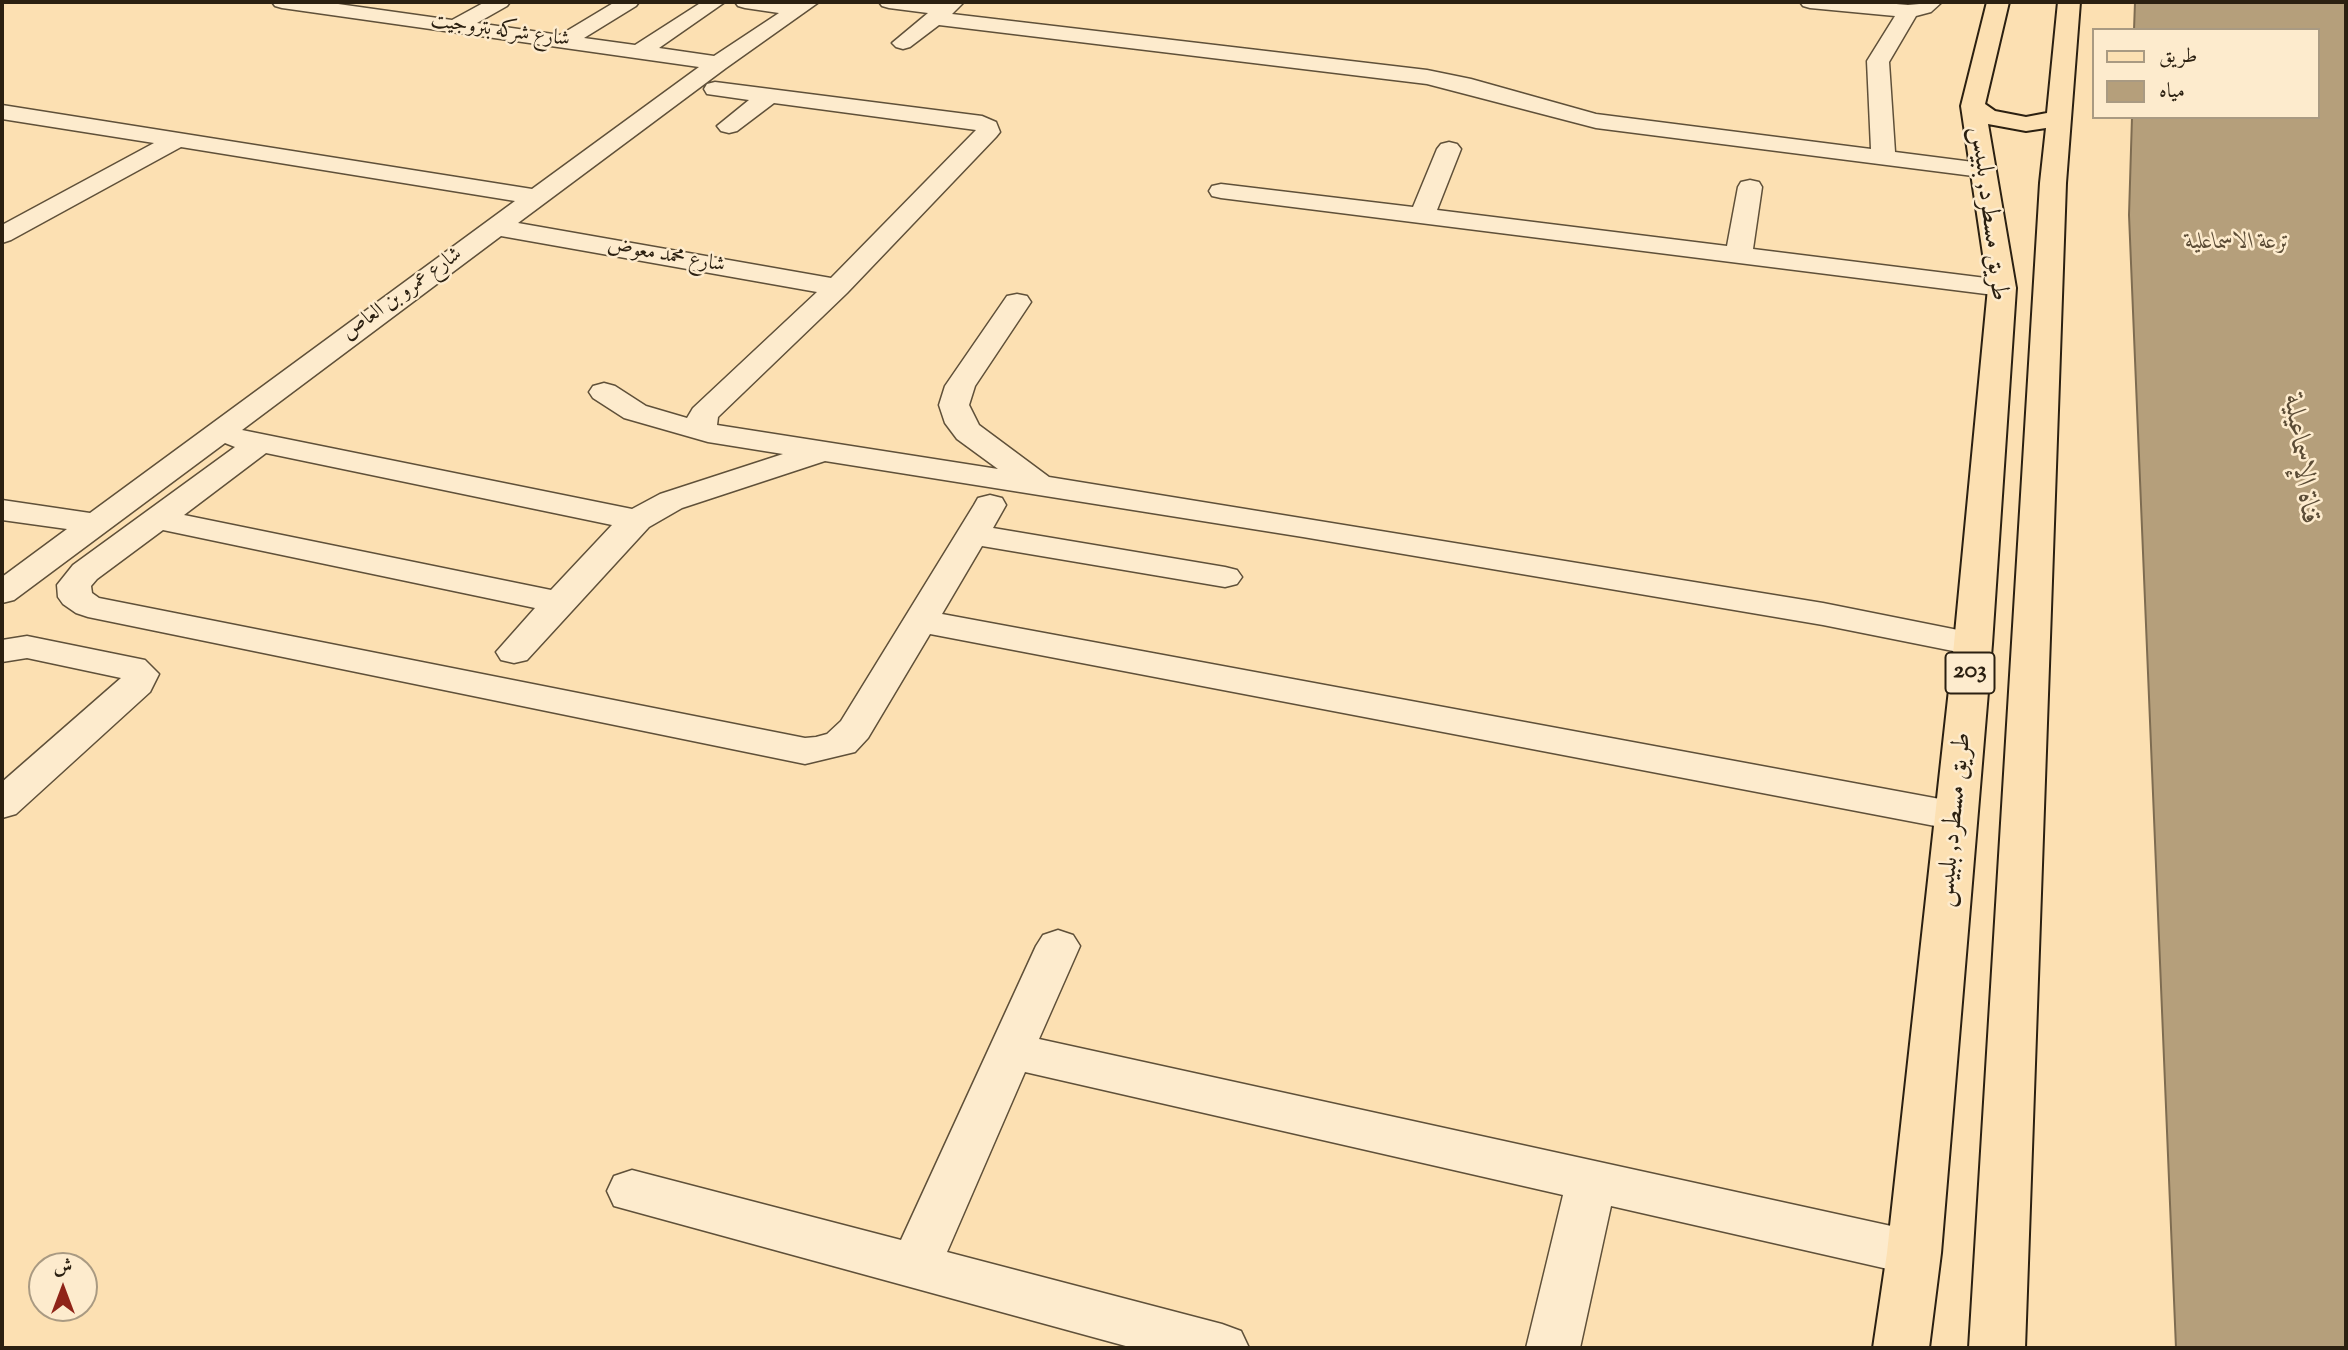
<!DOCTYPE html>
<meta charset="utf-8">
<style>
body{margin:0}
#map{position:relative;width:2348px;height:1350px;overflow:hidden;background:#fce0b2;font-family:"Sorts Mill Goudy",Amiri,serif}
canvas{display:block}
.frame{position:absolute;inset:0;border:4px solid #2b2011;pointer-events:none}
.legend{position:absolute;left:2092px;top:28px;width:228px;height:91px;box-sizing:border-box;background:#fdebcd;border:2px solid #a99a82;margin:0;padding:9px 12px;list-style:none;font-size:21px;color:#2b2011}
.legend li{display:flex;align-items:center;gap:14px;height:35px}
.legend b{width:35px;border:2px solid #a99a82}
.north{position:absolute;left:28px;top:1252px;width:70px;height:70px;box-sizing:border-box;background:#fdebcd;border:2px solid #a99a82;border-radius:50%;rotate:0deg;font-size:19px;font-weight:700;line-height:28px;text-align:center;color:#2b2011}
.north::after{content:'';display:block;margin:auto;width:24px;height:32px;background:#8f2418;clip-path:polygon(50% 0,100% 100%,50% 72%,0 100%)}
</style>
<div id="map">
<canvas width="2348" height="1350"></canvas>
<div class="frame"></div>
<ul class="legend">
<li><b style="height:9px;background:#fce0b2"></b>طريق</li>
<li><b style="height:19px;background:#b59f7b"></b>مياه</li>
</ul>
<div class="north">ش</div>
</div>
<script>
const context = document.querySelector('canvas').getContext('2d');
context.lineJoin = 'round';
function paint(path, color) { context.fillStyle = color; context.fill(path, 'evenodd'); }
const poly = rows => new Path2D(rows.map(r => 'M' + r).join(''));
function stroke(path, color, width, dash) { context.strokeStyle = color; context.lineWidth = width; context.lineCap = dash ? 'butt' : 'round'; context.setLineDash(dash || []); context.stroke(path); }
function write(font, color, halo, rows, align = 'center') {
  context.font = font + ' "Sorts Mill Goudy",Amiri,serif'; context.lineWidth = 5; context.setLineDash([]); context.textBaseline = 'middle'; context.strokeStyle = halo; context.fillStyle = color; for (const [text, x, y, turn = 0] of rows) {
    context.save(); context.translate(x, y); context.rotate((+turn || 0) * Math.PI / 180); context.textAlign = isNaN(turn) ? turn : align; if (halo) context.strokeText(text, 0, 0); context.fillText(text, 0, 0); context.restore();
  }
}
const water = poly([
 [2135,2,2346,2,2346,1348,2176,1348,2129,215,2132,117,2318,117,2318,30,2134,30,2135,2]
]);
paint(water, '#b59f7b');
stroke(water, '#7e6c51', 2);
const minor = poly([
 [272,2,324,2,452,20,485,2,510,2,507,6,477,23,560,35,615,2,639,2,636,6,584,38,635,45,702,2,725,2,659,48,714,56,779,13,745,8,738,6,735,2,819,2,726,68,518,223,831,278,976,130,774,103,737,131,729,133,721,131,717,126,749,100,707,94,704,89,707,84,715,82,982,116,996,122,1000,132,996,137,847,293,718,417,717,425,998,469,957,439,945,423,939,405,945,386,1007,296,1017,294,1027,296,1031,302,975,386,969,405,979,425,1049,477,1823,603,1973,633,1986,636,1991,644,1986,652,1973,655,1823,625,1303,537,825,461,682,508,649,527,527,660,514,663,501,660,496,652,535,608,163,530,97,579,91,586,92,593,99,598,805,738,816,737,827,734,841,721,974,505,978,498,990,495,1002,498,1006,505,993,528,1225,567,1237,570,1242,577,1237,584,1225,587,982,546,942,614,1956,802,1970,806,1976,816,1970,826,1956,830,930,634,868,738,855,752,805,764,88,617,76,613,63,604,58,597,57,585,73,565,235,447,225,443,14,600,2,603,2,577,67,529,2,520,2,500,90,513,515,201,181,147,11,240,2,243,2,225,154,143,2,119,2,105,532,189,699,67,282,8,275,6,272,2],
 [501,236,817,292,693,408,687,418,646,406,615,386,604,383,593,386,589,392,593,398,624,418,708,442,783,454,660,494,632,509,242,430,501,236],
 [266,453,612,525,551,590,184,515,266,453],
 [879,2,964,2,952,14,1427,70,1471,79,1596,114,1871,149,1867,61,1895,16,1810,8,1803,6,1800,2,1873,2,1908,5,1942,2,1931,12,1916,16,1889,62,1895,152,1981,163,1990,165,1993,170,1990,175,1981,177,1596,128,1427,84,939,25,910,47,903,49,896,47,892,43,928,13,889,8,882,6,879,2],
 [1449,142,1457,144,1461,149,1437,210,1727,246,1738,187,1741,182,1750,180,1759,182,1762,187,1753,249,2002,280,2012,282,2016,288,2012,294,2002,296,1221,198,1212,196,1209,191,1212,186,1221,184,1413,207,1437,149,1441,144,1449,142],
 [27,636,145,660,159,674,150,692,16,814,2,818,2,782,121,678,27,658,2,662,2,640,27,636],
 [1058,930,1073,935,1080,946,1039,1039,1914,1231,1932,1237,1940,1253,1932,1269,1914,1275,1611,1206,1580,1348,1526,1348,1563,1195,1025,1072,947,1252,1222,1324,1241,1331,1249,1348,1133,1348,614,1206,607,1191,614,1176,632,1170,901,1240,1036,946,1043,935,1058,930]
]);
const major = poly([
 [1987,2,2009,2,1985,104,1995,111,2026,117,2047,113,2058,2,2080,2,2066,183,2025,1348,1969,1348,2040,183,2046,128,2026,131,1988,124,2016,288,1992,644,1941,1253,1929,1348,1873,1348,1887,1253,1954,644,1988,288,1961,106,1987,2]
]);
stroke(minor, '#5f5039', 3);
stroke(major, '#2b2011', 4);
paint(minor, '#fdebcd');
paint(major, '#fce0b2');
write('21px', '#2b2011', '#fdebcd', [
 ["شارع شركه بتروجيت",500,32,8],
 ["شارع محمد معوض",666,257,10],
 ["شارع عمرو بن العاص",403,295,-36]
]);
write('italic 23px', '#5b4c36', '#fdebcd', [
 ["ترعة الاسماعلية",2238,244]
]);
for (const [x, y, w] of [
 [1970,673,49]
]) { const box = new Path2D(); box.roundRect(x - w / 2, y - 20.5, w, 41, 5); context.fillStyle = '#fdebcd'; context.fill(box); stroke(box, '#2b2011', 2); }
write('bold 24px', '#2b2011', null, [
 ["203",1970,673]
]);
write('26px', '#2b2011', '#fdebcd', [
 ["طريق مسطرد, بلبيس",1987,214,83],
 ["طريق مسطرد, بلبيس",1956,820,-84]
]);
write('italic 28px', '#5b4c36', '#fdebcd', [
 ["قناة الإسماعيلية",2299,460,82]
]);
</script>
